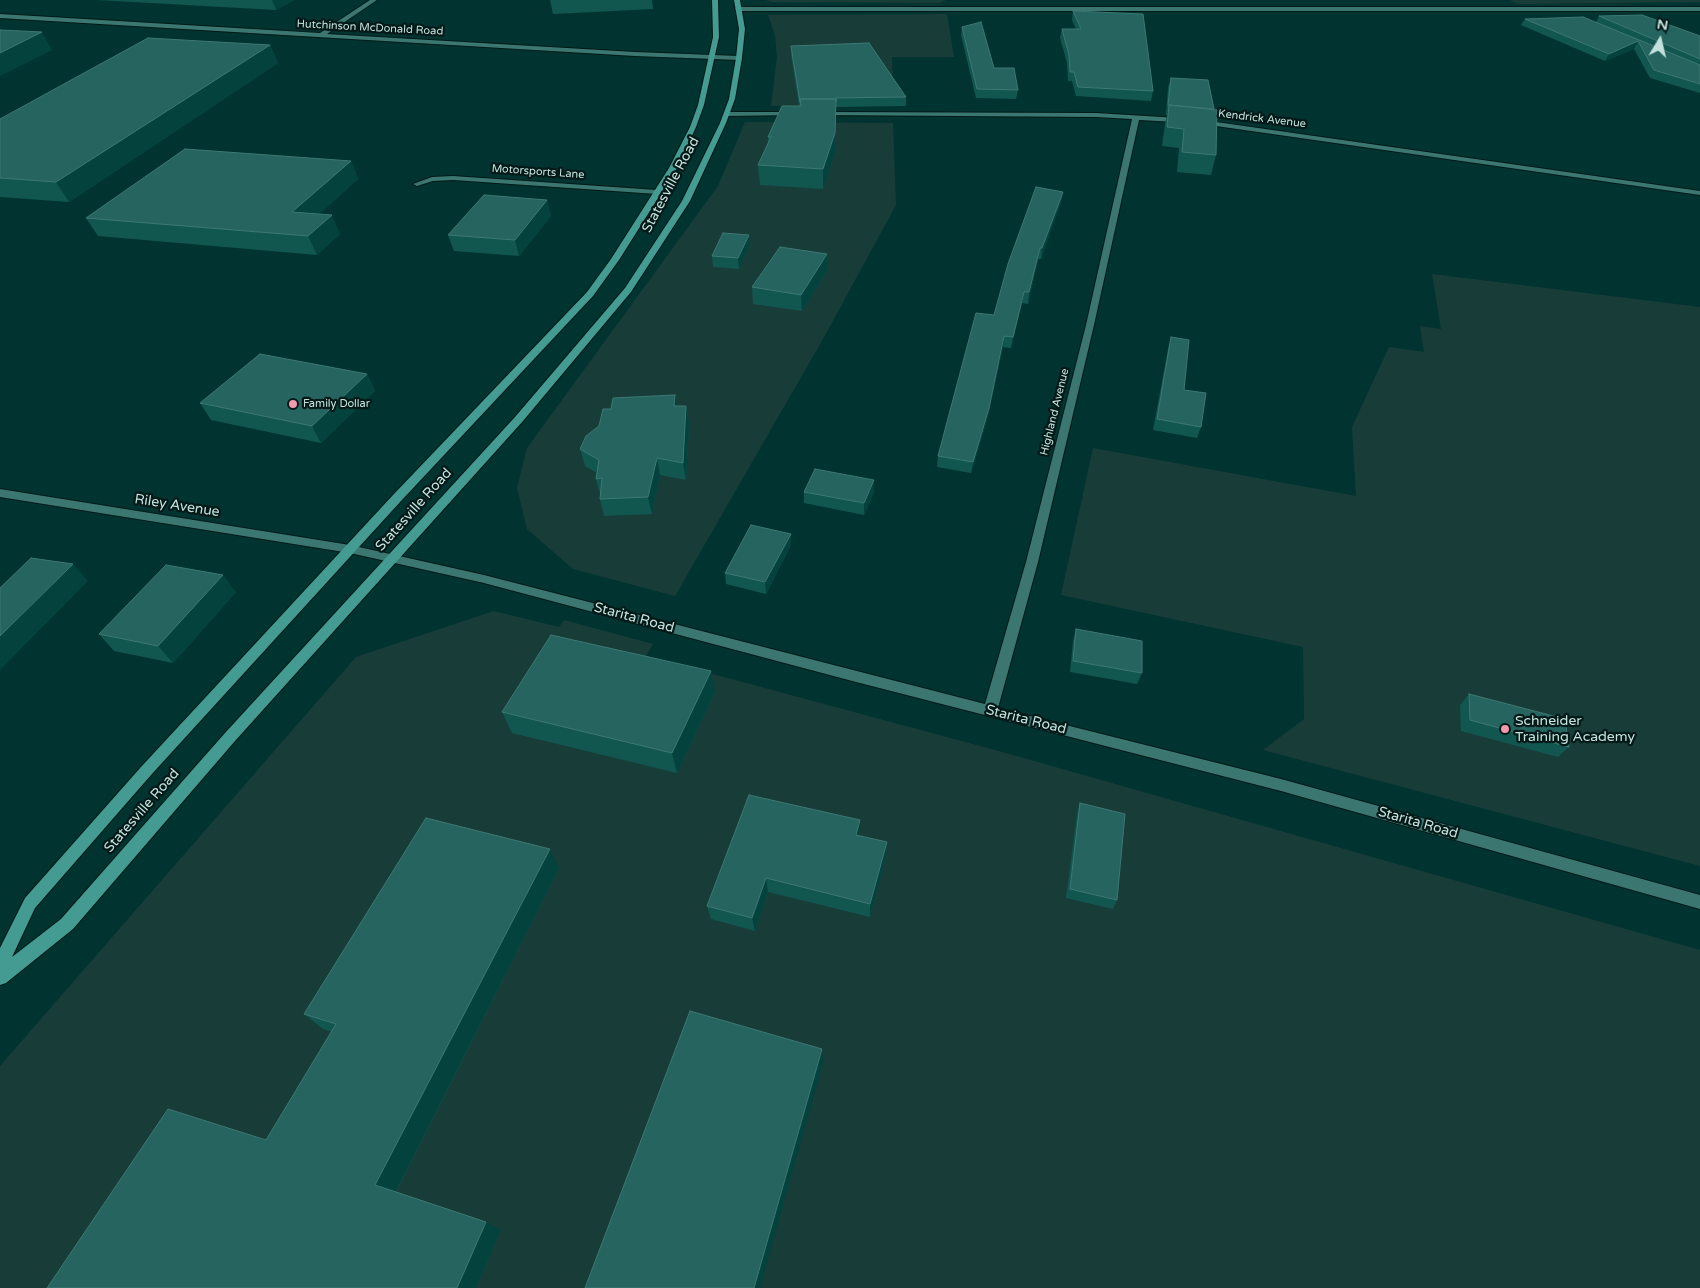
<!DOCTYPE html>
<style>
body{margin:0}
#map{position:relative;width:1700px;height:1288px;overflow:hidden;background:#013430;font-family:"Varela Round",sans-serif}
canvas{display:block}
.north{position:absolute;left:1635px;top:15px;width:50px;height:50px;-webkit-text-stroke:4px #021917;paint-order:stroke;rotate:9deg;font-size:14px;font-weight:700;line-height:20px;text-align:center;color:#c4e1dd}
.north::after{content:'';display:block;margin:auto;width:18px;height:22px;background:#c4e1dd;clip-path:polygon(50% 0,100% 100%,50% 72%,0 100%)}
</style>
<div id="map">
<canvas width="1700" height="1288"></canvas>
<div class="north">N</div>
</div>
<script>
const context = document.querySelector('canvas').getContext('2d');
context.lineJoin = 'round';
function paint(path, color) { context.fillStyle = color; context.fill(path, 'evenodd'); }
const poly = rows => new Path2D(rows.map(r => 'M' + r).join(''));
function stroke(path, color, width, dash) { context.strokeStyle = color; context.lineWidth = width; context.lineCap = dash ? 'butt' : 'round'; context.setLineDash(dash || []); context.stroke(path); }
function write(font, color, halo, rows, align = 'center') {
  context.font = font + ' "Varela Round",sans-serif'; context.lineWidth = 4.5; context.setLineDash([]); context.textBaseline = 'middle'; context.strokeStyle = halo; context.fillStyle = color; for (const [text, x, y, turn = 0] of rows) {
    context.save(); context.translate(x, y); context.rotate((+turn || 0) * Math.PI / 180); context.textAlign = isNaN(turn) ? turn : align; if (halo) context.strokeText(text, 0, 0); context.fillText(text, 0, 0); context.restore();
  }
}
paint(poly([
 [765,0,946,0,940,3,773,2],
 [1510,0,1700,0,1700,2,1518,4],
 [947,14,954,57,892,57,894,106,771,106,777,57,775,35,768,15],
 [745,122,893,123,896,205,823,339,675,596,573,569,527,529,517,488,527,448,718,186],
 [1432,274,1700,307,1700,866,1263,750,1304,719,1303,647,1061,595,1093,448,1356,496,1352,427,1389,347,1424,352,1420,326,1441,329],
 [494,611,559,627,564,620,653,644,646,656,1006,753,1700,950,1700,1288,0,1288,0,1066,356,657]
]), '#183d39');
const minor = poly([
 [370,0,377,0,327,34,635,52,739,56,742,58,739,60,635,56,0,18,0,14,320,33,370,0],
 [1700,7,1700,11,738,11,735,9,738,7,1700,7],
 [795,112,798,114,797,115,727,116,724,114,727,112,795,112],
 [820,112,1096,113,1195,119,1700,191,1700,195,1195,123,1139,120,1094,325,1038,562,998,708,1281,779,1700,895,1700,909,1281,791,856,682,484,583,350,553,0,497,0,489,350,545,484,575,985,704,1026,562,1086,325,1132,119,1096,117,818,115,817,114,820,112],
 [453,176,657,190,661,192,657,194,453,180,433,181,417,186,413,184,432,177,453,176]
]);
const major = poly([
 [712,0,718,0,719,37,704,105,696,127,677,168,619,260,593,296,401,501,151,775,35,908,12,957,61,919,225,733,515,417,625,288,682,201,720,123,729,99,736,58,739,29,734,0,740,0,745,29,742,58,735,99,726,123,690,201,631,292,523,421,235,741,73,929,6,983,0,985,0,948,25,898,141,767,393,495,587,292,611,259,669,168,690,127,698,105,713,37,712,0]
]);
stroke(minor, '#001a17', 2);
stroke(major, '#001a17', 2);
paint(minor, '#3b7770');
paint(major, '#439b92');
paint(poly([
 [97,0,294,0,276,10],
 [550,0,652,0,653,9,553,14],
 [1073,11,1153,91,1151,101,1076,96,1072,81,1068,81,1067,63,1060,38,1062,29,1076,29,1072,20],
 [1599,16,1700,36,1700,93,1650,78,1634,49,1605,61,1521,25,1525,19,1596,22],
 [962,27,994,68,1018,90,1016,99,976,98,961,35],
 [270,45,278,63,69,202,0,197,0,119],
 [791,46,906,97,906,106,836,107,835,152,823,189,760,185,758,165,768,144,768,137,799,106,791,55],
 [1171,78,1216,155,1211,175,1177,172,1179,148,1162,146,1165,124,1167,115,1166,115,1168,87],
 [351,161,358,179,319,214,340,234,317,255,98,236,86,218],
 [1063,192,1061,202,1041,259,1038,259,1028,304,1022,303,1011,348,1003,347,987,420,971,473,937,467,938,456,994,315],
 [547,200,551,216,519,256,454,251,448,235],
 [749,246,739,269,713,267,712,256],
 [827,271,802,311,753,304,752,287],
 [1171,337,1184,390,1201,427,1197,438,1153,430,1168,349],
 [367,374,375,391,321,443,211,420,200,403],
 [677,406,686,406,689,423,686,480,660,475,652,514,604,516,600,499,600,494,596,479,597,473,585,466,580,449,599,426],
 [804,492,874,492,864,515,804,503],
 [791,545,766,594,726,584,725,573],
 [236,592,173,663,114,651,99,634],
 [1076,629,1142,673,1137,684,1070,672,1073,641],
 [715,692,677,773,512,733,502,712],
 [1469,694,1569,747,1558,757,1461,731,1460,705],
 [749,795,860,836,887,842,886,857,870,917,768,892,755,931,711,919,707,906],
 [1080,803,1117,900,1113,909,1066,898,1077,814],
 [559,868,396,1192,501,1230,476,1288,47,1288,266,1140,332,1032,323,1029,304,1014]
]), '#125650');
paint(poly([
 [272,0,294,0,276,10],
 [42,32,52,50,0,76,0,53],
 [1638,41,1634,49,1605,61,1609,54],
 [270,45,278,63,69,202,56,182],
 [836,99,835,152,823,189,823,169],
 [351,161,358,179,301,231,292,212],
 [1063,192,1061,202,1041,259,1042,248],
 [547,200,551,216,519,256,515,240],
 [332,215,340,234,317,255,308,236],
 [749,235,749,246,739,269,738,258],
 [1040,248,1038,259,1028,304,1029,292],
 [827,254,827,271,802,311,801,295],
 [1024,292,1022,303,1011,348,1013,337],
 [1004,336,1003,347,987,420,971,473,973,462],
 [367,374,375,391,321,443,312,426],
 [675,395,678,412,674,406],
 [686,406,689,423,686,480,683,463],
 [657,458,660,475,652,514,648,497],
 [874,480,874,492,864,515,864,503],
 [791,534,791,545,766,594,765,582],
 [73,564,88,581,0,670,0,636],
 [223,575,236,592,173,663,158,646],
 [711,671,715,692,677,773,672,753],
 [860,820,860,835,856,850,856,835],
 [887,842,886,857,870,917,870,904],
 [550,849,559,868,394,1195,375,1185],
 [766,878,768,892,755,931,752,918],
 [822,1049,823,1063,760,1288,754,1288],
 [486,1222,501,1230,476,1288,457,1288]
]), '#03423d');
const building = poly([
 [1073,11,1143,14,1153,91,1078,87,1074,72,1070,72,1069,55,1062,29,1081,29,1073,11],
 [1642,15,1700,36,1700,59,1599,16,1642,15],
 [1583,17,1700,65,1700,84,1654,70,1638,41,1609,54,1525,19,1583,17],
 [981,22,994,68,1014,68,1018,90,977,89,962,27,981,22],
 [0,30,42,32,0,53,0,30],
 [148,38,270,45,56,182,0,178,0,119,148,38],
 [869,43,906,97,836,98,836,102,836,99,800,99,800,102,791,46,869,43],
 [1171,78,1208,80,1214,109,1169,105,1168,105,1171,78],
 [800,99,836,99,835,133,823,169,758,165,771,137,768,137,782,106,801,106,800,99],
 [1169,105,1217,110,1216,155,1182,152,1184,129,1167,127,1169,105],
 [185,149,351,161,292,212,332,215,308,236,86,218,185,149],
 [1036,187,1063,192,1042,248,1040,248,1029,292,1024,292,1013,337,1004,336,989,408,973,462,938,456,976,313,994,315,1008,264,1036,187],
 [484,195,547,200,515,240,448,235,484,195],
 [723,233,749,235,738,258,712,256,723,233],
 [780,247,827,254,801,295,752,287,780,247],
 [1171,337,1189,340,1184,390,1206,393,1201,427,1157,419,1171,337],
 [260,354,367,374,312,426,200,403,260,354],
 [675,395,674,406,686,406,683,463,657,458,648,497,600,499,602,478,596,479,599,460,580,449,586,436,599,426,603,409,611,409,613,398,675,395],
 [815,469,874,480,864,503,804,492,815,469],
 [751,525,791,534,765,582,725,573,751,525],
 [31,558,73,564,0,636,0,588,31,558],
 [166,565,223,575,158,646,99,634,166,565],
 [1076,629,1142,641,1142,673,1073,661,1076,629],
 [551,635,711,671,672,753,502,712,551,635],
 [1469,694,1565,719,1569,747,1470,720,1469,694],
 [749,795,860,820,856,835,887,842,870,904,766,878,752,918,707,906,749,795],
 [1080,803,1125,814,1117,900,1070,889,1080,803],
 [426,818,550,849,375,1185,486,1222,457,1288,47,1288,168,1109,266,1140,336,1024,304,1014,426,818],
 [690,1011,822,1049,754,1288,585,1288,690,1011]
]);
paint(building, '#25645f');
stroke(building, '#3e7873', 1);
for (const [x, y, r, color] of [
 [293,404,5,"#f29aad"],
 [1505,729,5,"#f29aad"]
]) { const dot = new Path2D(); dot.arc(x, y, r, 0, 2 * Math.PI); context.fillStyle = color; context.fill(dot); stroke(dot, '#021917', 2); }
write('11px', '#c4e1dd', '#021917', [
 ["Hutchinson McDonald Road",370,28,3],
 ["Kendrick Avenue",1262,119,7],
 ["Motorsports Lane",538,172,4],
 ["Highland Avenue",1055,412,-76]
]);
write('11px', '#c4e1dd', '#021917', [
 ["Family Dollar",303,404]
], 'left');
write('14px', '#c4e1dd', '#021917', [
 ["Statesville Road",671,185,-62],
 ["Riley Avenue",177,506,9],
 ["Statesville Road",414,510,-48],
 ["Starita Road",634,618,15],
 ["Starita Road",1026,720,14],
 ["Statesville Road",142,811,-49],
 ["Starita Road",1418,823,16]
]);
write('14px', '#c4e1dd', '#021917', [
 ["Schneider",1515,721],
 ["Training Academy",1515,737]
], 'left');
</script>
